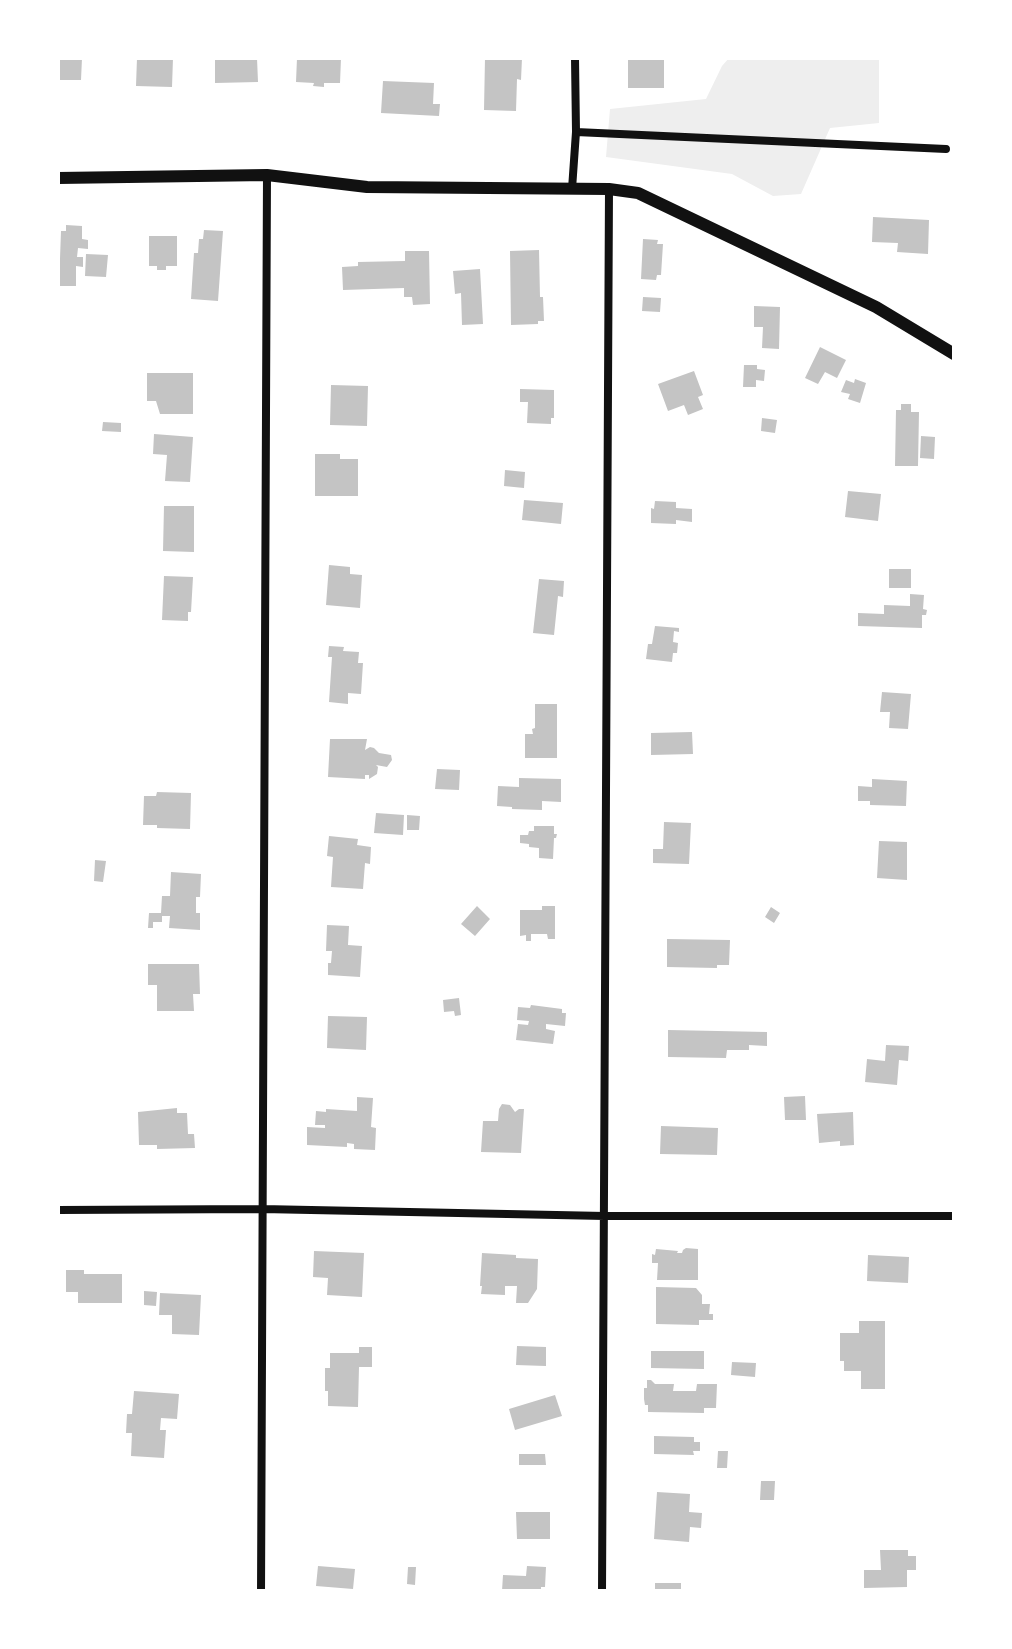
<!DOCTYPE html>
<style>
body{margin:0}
#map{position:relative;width:1012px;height:1649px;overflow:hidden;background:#fff;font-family:Commissioner,sans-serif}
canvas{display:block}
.frame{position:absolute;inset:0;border:60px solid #fff;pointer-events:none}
</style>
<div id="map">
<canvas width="1012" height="1649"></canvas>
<div class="frame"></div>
</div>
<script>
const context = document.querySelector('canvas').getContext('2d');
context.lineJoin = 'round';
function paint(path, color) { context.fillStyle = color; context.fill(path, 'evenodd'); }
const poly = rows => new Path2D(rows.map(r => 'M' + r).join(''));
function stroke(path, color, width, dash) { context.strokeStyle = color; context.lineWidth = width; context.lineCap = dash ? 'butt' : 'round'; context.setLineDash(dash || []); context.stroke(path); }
paint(poly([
 [729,58,879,58,879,123,830,128,801,194,773,196,732,174,606,157,610,109,706,99,722,66]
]), '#eee');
paint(poly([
 [58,58,82,58,81,80,58,80],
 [137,58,173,58,172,87,136,86],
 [215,58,257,58,258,82,215,83],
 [297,58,341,58,340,83,324,83,324,87,313,86,314,83,296,82],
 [485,58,522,58,521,80,517,79,516,111,484,110],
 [628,58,664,58,664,88,628,88],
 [383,81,434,83,433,104,440,104,439,116,381,113],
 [873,217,929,220,928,254,897,252,898,243,872,242],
 [66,225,82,226,82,239,88,240,88,249,78,248,77,257,83,257,83,267,76,266,76,286,59,286,61,231,66,231],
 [204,230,223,231,218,301,191,299,194,253,198,253,199,239,203,239],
 [149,236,177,236,177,266,166,266,166,270,157,270,157,266,149,266],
 [643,239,658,240,657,244,663,244,661,275,657,275,656,280,641,279],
 [539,250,540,297,543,297,544,321,538,321,538,324,511,325,510,251],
 [405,251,429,251,430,304,413,305,412,297,404,297,404,288,343,290,342,267,358,266,358,262,405,261],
 [86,254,108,255,106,277,85,276],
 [480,269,483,324,462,325,461,293,455,294,453,271],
 [643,297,661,298,660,312,642,311],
 [754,306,780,307,779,349,762,348,763,327,754,327],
 [820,347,846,360,837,378,825,372,818,384,805,378],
 [744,365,757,365,757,369,765,370,764,381,756,380,756,387,743,387],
 [694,371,703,395,698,397,703,409,688,415,684,405,668,411,658,384],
 [147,373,193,373,193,414,160,414,156,401,147,401],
 [855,379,866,383,860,403,848,399,850,394,841,392,846,380,854,383],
 [331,385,368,386,367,426,330,425],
 [520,389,554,390,554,418,551,418,551,424,527,423,528,402,520,402],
 [901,404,911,404,911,412,919,412,918,466,895,466,896,410,901,410],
 [762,418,777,420,775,433,761,431],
 [103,422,121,423,121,432,102,431],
 [154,434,193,437,190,482,165,481,167,455,153,454],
 [921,436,935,437,934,459,920,458],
 [315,454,340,454,340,459,358,459,358,496,315,496],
 [505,470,525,472,524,488,504,486],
 [848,491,881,494,878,521,845,517],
 [524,500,563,503,561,524,522,520],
 [655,501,676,502,676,508,692,509,692,522,676,520,676,524,651,523,651,508,654,509],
 [164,506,194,506,194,552,163,551],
 [329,565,350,567,350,574,362,575,360,608,326,605],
 [889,569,911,569,911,588,889,588],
 [164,576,193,577,191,612,188,612,188,621,162,620],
 [539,579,564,581,563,597,558,596,554,635,533,633],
 [910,594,924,595,923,609,927,610,926,615,922,615,922,628,858,626,858,613,884,614,884,605,910,606],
 [655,626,679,628,679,632,674,631,673,642,678,643,677,653,673,653,672,662,646,659,648,644,652,644],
 [329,646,344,647,343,651,359,652,358,663,363,663,361,694,348,693,348,704,329,702,332,657,328,657],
 [882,692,911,694,908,729,889,728,890,712,880,712],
 [535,704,557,704,557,758,525,758,525,734,533,734,532,729,535,728],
 [692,732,693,754,651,755,651,733],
 [330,739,367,739,365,750,370,747,374,748,379,753,391,755,392,760,387,767,376,765,378,767,377,774,369,779,369,775,365,775,365,779,328,777],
 [437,769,460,770,459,790,435,789],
 [519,778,561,779,561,802,542,801,542,810,512,809,512,807,497,806,498,786,519,787],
 [872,779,907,781,906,806,870,805,870,801,858,801,858,786,872,787],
 [157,792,191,793,190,829,157,828,157,825,143,825,144,796,156,796],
 [376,813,404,815,403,835,374,833],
 [407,815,420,816,419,830,407,830],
 [664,822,691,823,689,864,653,863,653,849,663,849],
 [534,826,554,826,554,834,557,834,556,838,554,838,553,859,539,858,539,848,529,847,529,844,520,843,520,835,528,835,529,831,534,831],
 [329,836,358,839,357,845,371,847,370,864,365,863,363,889,331,887,333,857,327,856],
 [879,841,907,842,907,880,877,878],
 [95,860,106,861,103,882,94,881],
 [171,872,201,874,200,897,196,897,196,913,200,913,200,930,169,928,170,916,162,916,162,922,153,922,153,928,148,928,149,913,161,913,162,896,170,896],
 [477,906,490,919,475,936,461,924],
 [542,906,555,906,555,939,548,939,547,934,531,934,531,941,526,941,526,935,520,936,520,910,542,910],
 [771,907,780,913,774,923,765,917],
 [327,925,349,926,348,945,362,946,360,977,328,975,328,963,331,963,332,951,326,951],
 [667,939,730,940,729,965,717,965,717,968,667,967],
 [148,964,199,964,200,994,193,994,194,1011,157,1011,157,985,148,985],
 [459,998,461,1015,455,1016,454,1011,444,1012,443,1000],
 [531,1005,562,1009,562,1013,566,1013,565,1026,546,1024,546,1029,555,1031,553,1044,516,1040,518,1024,528,1025,529,1021,517,1020,518,1007,530,1008],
 [328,1016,367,1017,366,1050,327,1048],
 [668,1030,767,1032,767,1046,749,1045,749,1050,727,1050,726,1058,668,1057],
 [886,1045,909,1046,908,1061,899,1060,897,1085,865,1082,867,1059,885,1061],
 [805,1096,806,1120,785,1120,784,1097],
 [357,1097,373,1098,371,1127,376,1128,375,1150,354,1149,354,1144,347,1143,347,1147,307,1145,307,1127,325,1128,325,1125,315,1125,316,1111,326,1112,326,1109,357,1111],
 [502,1104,510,1105,515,1112,519,1109,524,1109,521,1153,481,1152,483,1121,498,1121,499,1109],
 [177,1108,177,1113,187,1113,188,1134,194,1134,195,1148,157,1149,157,1145,139,1145,138,1112],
 [853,1112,854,1145,840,1146,840,1141,819,1143,817,1114],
 [661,1126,718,1128,717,1155,660,1154],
 [686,1248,698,1249,698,1280,657,1280,658,1263,652,1263,652,1254,655,1255,656,1249,678,1251,677,1253,682,1253,683,1250],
 [314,1251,364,1253,362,1297,327,1295,328,1278,313,1277],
 [482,1253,516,1255,516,1258,538,1259,537,1289,528,1303,516,1303,517,1286,505,1286,505,1295,481,1294,482,1286,480,1286],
 [868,1255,909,1257,908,1283,867,1281],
 [66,1270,84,1270,84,1274,122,1274,122,1303,78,1303,78,1292,66,1292],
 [656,1287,696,1288,702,1295,702,1304,710,1304,709,1314,713,1314,713,1320,699,1320,699,1325,656,1324],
 [144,1291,157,1292,156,1306,144,1305],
 [160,1293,201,1295,199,1335,172,1334,172,1315,159,1315],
 [859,1321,885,1321,885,1389,861,1389,861,1371,844,1371,844,1361,840,1361,840,1333,859,1333],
 [517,1346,546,1347,546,1366,516,1365],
 [359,1347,372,1347,372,1367,359,1367,358,1407,328,1406,328,1391,325,1391,325,1368,330,1368,330,1353,359,1353],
 [651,1351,704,1351,704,1369,651,1368],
 [732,1362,756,1363,755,1377,731,1375],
 [647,1380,651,1380,655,1384,674,1384,673,1391,696,1391,697,1384,717,1384,716,1408,704,1408,704,1413,648,1412,648,1405,645,1405,644,1399,644,1388,647,1388],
 [134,1391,179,1394,177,1419,161,1418,160,1430,166,1430,164,1458,131,1456,132,1433,126,1433,127,1414,132,1414],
 [555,1395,562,1416,515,1430,509,1409],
 [654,1436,694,1437,694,1442,700,1442,700,1451,693,1451,694,1455,654,1454],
 [718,1451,728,1451,727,1468,717,1468],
 [519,1454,545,1454,546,1465,519,1465],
 [761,1481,775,1481,774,1500,760,1500],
 [657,1492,690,1494,689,1512,702,1513,701,1528,690,1527,689,1542,654,1539],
 [516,1512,550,1512,550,1539,517,1539],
 [880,1550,908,1550,908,1556,916,1556,916,1570,907,1570,907,1587,864,1588,864,1570,881,1570],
 [318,1566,355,1569,353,1589,316,1586],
 [527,1566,546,1567,545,1587,541,1587,541,1591,502,1591,503,1575,526,1576],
 [408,1567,416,1567,415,1585,407,1584],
 [655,1583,681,1583,681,1591,655,1591]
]), '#c4c4c4');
stroke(poly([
 [576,132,946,149],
 [572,189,576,132,575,58],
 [58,1210,262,1209,605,1216,954,1216],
 [261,1591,267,175],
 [602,1591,609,189]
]), '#111', 8);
stroke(poly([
 [58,178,267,175,367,187,609,189,638,193,876,307,954,354]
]), '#111', 12);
</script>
